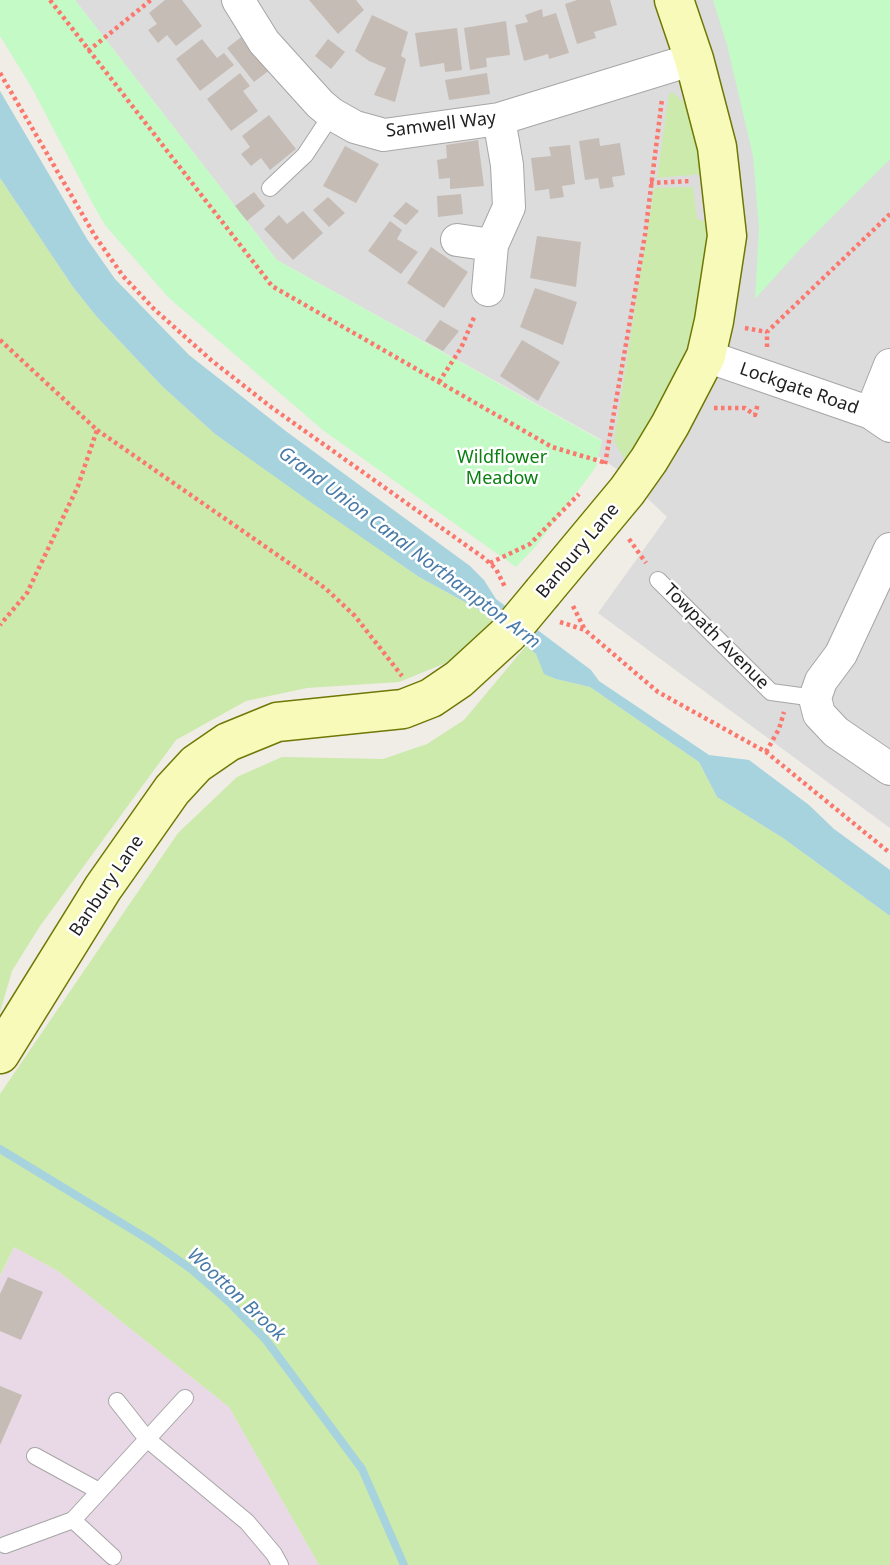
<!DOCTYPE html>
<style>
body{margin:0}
canvas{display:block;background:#f0ece6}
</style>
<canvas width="890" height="1565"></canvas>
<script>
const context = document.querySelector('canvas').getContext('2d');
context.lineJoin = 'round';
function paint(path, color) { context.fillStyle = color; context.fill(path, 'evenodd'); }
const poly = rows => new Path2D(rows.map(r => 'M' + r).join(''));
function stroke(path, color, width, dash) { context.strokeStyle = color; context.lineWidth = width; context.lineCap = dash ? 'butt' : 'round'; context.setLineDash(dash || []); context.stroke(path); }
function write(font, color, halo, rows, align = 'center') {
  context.font = font + ' "Noto Sans",sans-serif'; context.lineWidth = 5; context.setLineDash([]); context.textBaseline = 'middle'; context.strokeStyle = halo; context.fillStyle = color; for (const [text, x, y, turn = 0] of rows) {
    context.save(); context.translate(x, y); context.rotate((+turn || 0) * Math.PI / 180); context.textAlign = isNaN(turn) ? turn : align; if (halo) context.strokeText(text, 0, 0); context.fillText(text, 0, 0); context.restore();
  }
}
paint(poly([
 [75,0,890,0,890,828,598,613,667,517,618,470,598,456,602,440,277,260]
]), '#dddcdc');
paint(poly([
 [14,1247,58,1271,229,1407,319,1565,0,1565,0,1277]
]), '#e9d8e6');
paint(poly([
 [672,92,688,106,695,122,703,174,657,178,669,95],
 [0,178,73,287,97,317,162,386,215,434,419,577,483,612,496,623,453,660,399,682,307,688,246,701,176,740,40,926,12,971,0,1012],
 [693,187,697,219,706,222,706,256,700,301,687,346,667,397,627,463,614,441,654,188],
 [526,646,536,654,556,679,590,687,699,762,717,797,783,838,890,916,890,1565,319,1565,229,1407,58,1271,14,1247,0,1276,0,1094,178,833,237,777,282,757,383,759,427,744,464,720]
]), '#cceaac');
paint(poly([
 [0,0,75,0,277,260,602,441,596,467,536,546,516,567,324,431,169,298,105,225,95,208,32,88,0,36],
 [713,0,890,0,890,159,803,246,755,299,759,228,753,156,727,45]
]), '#c3fac6');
paint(poly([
 [0,91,87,239,115,279,189,355,287,432,470,566,484,580,496,599,591,670,599,681,709,755,749,760,809,805,834,829,890,870,890,916,783,838,717,797,699,762,590,687,556,679,544,674,536,654,483,612,419,577,309,501,215,434,162,386,97,317,73,287,0,178]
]), '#a6d3de');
stroke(poly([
 [0,1149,151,1241,191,1269,229,1302,266,1340,362,1469,404,1565]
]), '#a6d3de', 8);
paint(poly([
 [165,0,182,0,202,26,176,46,167,35,158,43,148,30,157,24,149,13],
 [309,0,356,0,364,10,338,34],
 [577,0,610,0,617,25,594,32,596,38,577,44,565,4],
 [542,9,543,17,556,13,569,53,549,59,548,54,524,61,515,25,528,22,525,15],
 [372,15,408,32,401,56,406,59,395,102,374,95,386,68,369,61,355,51],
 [506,21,510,55,486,58,487,67,470,70,464,28],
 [457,28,462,70,445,72,444,63,420,67,415,33],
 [244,35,271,69,254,82,227,48],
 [202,39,217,58,224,53,234,65,200,91,176,59],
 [328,39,345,52,331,69,315,56],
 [240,73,250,86,243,91,258,111,231,131,207,99],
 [487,73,490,94,449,100,445,80],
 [269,115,296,149,270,170,261,158,251,166,241,154,250,147,242,136],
 [599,138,600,146,620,143,625,175,612,177,614,187,600,189,598,178,585,180,579,141],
 [478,140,484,186,450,189,450,178,439,179,437,160,447,158,446,145],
 [570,145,575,184,562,186,564,197,550,199,549,189,535,191,531,158,551,156,549,147],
 [345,146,379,164,356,203,323,186],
 [254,192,265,206,247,221,235,206],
 [461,194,463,214,438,217,437,196],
 [328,197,345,213,329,227,313,210],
 [406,202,419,211,406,225,393,216],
 [303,211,323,233,293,260,264,229,279,215,287,224],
 [390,221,402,230,397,239,418,252,401,274,368,251],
 [537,236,581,242,576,287,530,278],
 [431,247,468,272,444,308,407,283],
 [535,288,577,302,563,345,520,327],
 [440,320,459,331,443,351,425,341],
 [522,340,560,362,538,401,500,376],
 [8,1277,43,1292,21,1340,0,1331,0,1294],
 [0,1386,22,1395,0,1445]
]), '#c5bcb5');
const lane = poly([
 [270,188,305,155,332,114],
 [658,580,771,692,815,698],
 [117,1401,147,1439,247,1522,274,1554,280,1565],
 [35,1456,99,1491],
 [73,1520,113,1557],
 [5,1545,73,1520,185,1398]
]);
const street = poly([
 [238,0,264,42,320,104,332,114,355,127,384,135,499,119,694,59],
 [457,240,492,245,509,207,507,165,499,119],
 [488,290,492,245],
 [706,356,871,413,890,426],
 [871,413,890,365],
 [890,549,841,654,821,681,815,698,819,714,836,732,890,769]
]);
const secondary = poly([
 [543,592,627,491,649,460,670,425,706,356,714,321,727,236,717,147,694,59,674,0],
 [0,1054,103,888,172,790,196,764,228,742,277,722,403,709,431,698,459,679,508,634]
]);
stroke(lane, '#a6a6a6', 18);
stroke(street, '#a6a6a6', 34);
stroke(secondary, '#6f7804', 41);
stroke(poly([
 [50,0,272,286,552,447,606,463],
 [88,51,151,0],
 [0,73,95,236,123,276,154,309,211,360,271,407,484,558,496,569,505,587],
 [650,183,691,181],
 [745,328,767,332],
 [0,340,97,430,78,486,27,593,0,625],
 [767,347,767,332,890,214],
 [439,382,461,348,475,315],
 [714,408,745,408,755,415,758,403],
 [97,430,325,588,355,616,402,676],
 [605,464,645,235,662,99],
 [629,539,646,563],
 [490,563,530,544,579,494],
 [573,606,585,630],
 [560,622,585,630,658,692,766,752,890,853],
 [766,752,779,729,784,712]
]), '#fa786d', 4.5, [3.5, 3.5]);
stroke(lane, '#fff', 16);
stroke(street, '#fff', 32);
stroke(secondary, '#f8faba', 38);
const secondaryBridge = poly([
 [508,634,543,592]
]);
stroke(secondaryBridge, '#6f7804', 41, []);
stroke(secondaryBridge, '#f8faba', 38);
write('18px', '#1f1f1f', '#fff', [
 ["Samwell Way",441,125,-7],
 ["Lockgate Road",799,389,19],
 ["Banbury Lane",578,551,-50],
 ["Towpath Avenue",716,637,45],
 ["Banbury Lane",107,886,-56]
]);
write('18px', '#0b8012', '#fff', [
 ["Wildflower",502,458],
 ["Meadow",502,479]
]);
write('italic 19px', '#487aa8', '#fff', [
 ["Grand Union Canal Northampton Arm",409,548,37],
 ["Wootton Brook",236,1295,43]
]);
</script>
